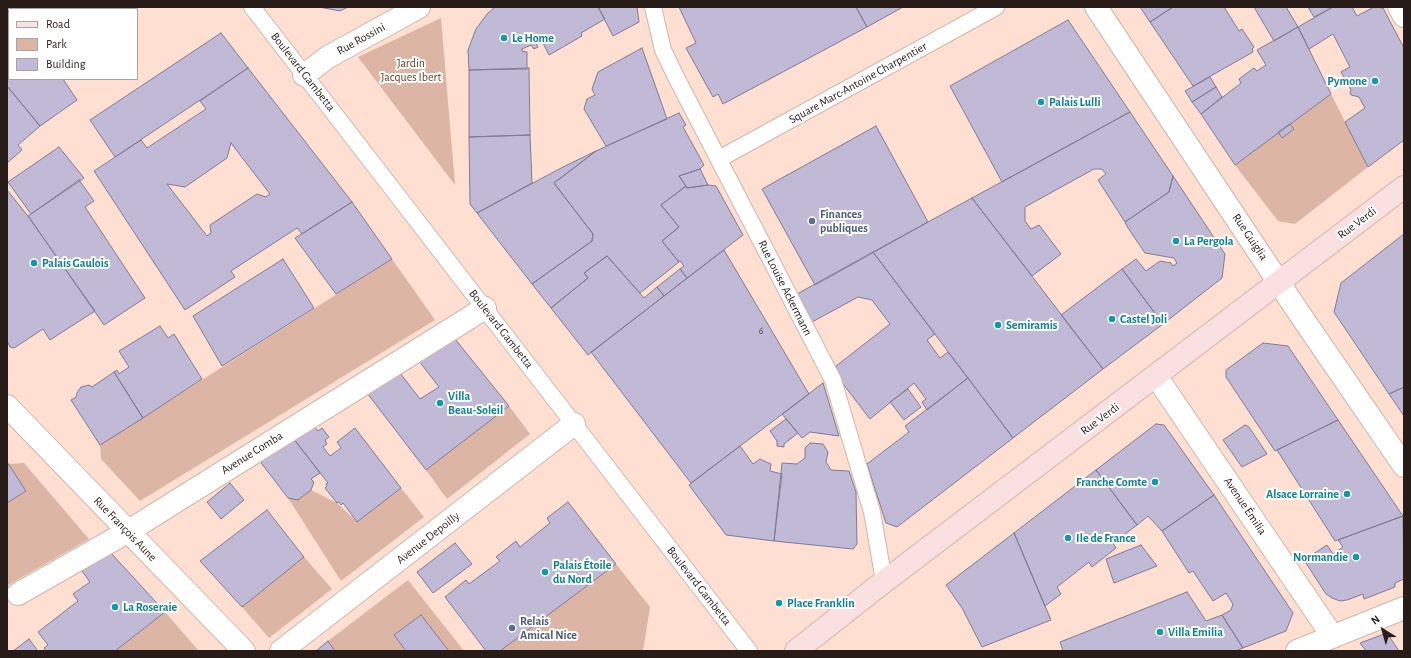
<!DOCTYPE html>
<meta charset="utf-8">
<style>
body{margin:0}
#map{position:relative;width:1411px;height:658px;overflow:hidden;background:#fedfd1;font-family:"Alegreya Sans",sans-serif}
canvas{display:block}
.frame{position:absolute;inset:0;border:8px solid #271c17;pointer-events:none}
.legend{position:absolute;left:8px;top:8px;width:130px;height:72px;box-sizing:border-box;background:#fff;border:1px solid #a9a4a2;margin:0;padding:5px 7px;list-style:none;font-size:12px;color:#271c17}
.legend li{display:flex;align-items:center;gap:8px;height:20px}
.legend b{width:20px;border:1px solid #a9a4a2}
.north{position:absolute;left:1363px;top:610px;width:40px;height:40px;-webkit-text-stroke:3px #fff;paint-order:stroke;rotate:323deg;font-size:11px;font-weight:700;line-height:16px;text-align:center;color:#271c17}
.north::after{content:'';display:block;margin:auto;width:14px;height:18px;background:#271c17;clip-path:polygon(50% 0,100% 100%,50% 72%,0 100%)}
</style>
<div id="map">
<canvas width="1411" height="658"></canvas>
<div class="frame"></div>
<ul class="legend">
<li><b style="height:5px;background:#fbe0e2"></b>Road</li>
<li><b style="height:11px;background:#dcb5a4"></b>Park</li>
<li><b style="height:11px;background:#c1bad6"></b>Building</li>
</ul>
<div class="north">N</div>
</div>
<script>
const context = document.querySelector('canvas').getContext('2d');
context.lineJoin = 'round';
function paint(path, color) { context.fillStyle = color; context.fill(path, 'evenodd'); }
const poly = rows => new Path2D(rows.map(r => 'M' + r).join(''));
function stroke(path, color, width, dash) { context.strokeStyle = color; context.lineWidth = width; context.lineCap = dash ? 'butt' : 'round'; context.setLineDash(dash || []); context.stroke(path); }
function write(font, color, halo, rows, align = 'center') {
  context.font = font + ' "Alegreya Sans",sans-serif'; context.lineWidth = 4; context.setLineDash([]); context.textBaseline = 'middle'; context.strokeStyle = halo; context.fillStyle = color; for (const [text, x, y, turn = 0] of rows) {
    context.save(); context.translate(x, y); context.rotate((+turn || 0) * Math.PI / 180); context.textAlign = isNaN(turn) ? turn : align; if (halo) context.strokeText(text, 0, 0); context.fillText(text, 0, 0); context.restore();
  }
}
paint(poly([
 [441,18,455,185,358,57],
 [1331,94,1368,167,1295,224,1278,221,1235,165,1278,132,1293,129,1290,124],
 [392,259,435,320,140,501,101,459,100,445],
 [509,406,530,434,447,499,426,470],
 [24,463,89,539,8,585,7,583,7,503,26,491,8,464],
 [401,488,424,517,341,581,288,498,311,490,337,503,357,522],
 [304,557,332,589,269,638,242,607],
 [616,564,650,607,643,651,500,651],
 [408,580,464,651,449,651,421,615,394,635,406,651,335,651,328,641],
 [165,612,199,651,115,651]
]), '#dcb5a4');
const building = poly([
 [35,7,130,7,127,9,34,9,35,7],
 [319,7,348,7,340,11,319,7],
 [495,7,598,7,605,19,581,33,582,36,549,55,539,35,534,39,538,47,534,49,531,45,522,49,522,51,527,52,527,69,469,70,468,50,476,29,487,14,495,7],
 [598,7,637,7,639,22,613,36,598,7],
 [679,7,856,7,867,27,723,104,718,94,713,97,686,48,696,43,679,7],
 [856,7,903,7,867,27,856,7],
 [1140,7,1173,7,1150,22,1140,7],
 [1173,7,1224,7,1239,31,1242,29,1254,47,1252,49,1253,52,1193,86,1150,22,1173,7],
 [1254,7,1286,7,1298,27,1274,41,1254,7],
 [1308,7,1333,7,1314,17,1308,7],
 [1333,7,1352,7,1357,16,1374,7,1383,8,1404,48,1404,140,1368,167,1345,122,1365,108,1359,97,1351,95,1350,93,1351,90,1341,72,1350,67,1333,34,1309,49,1298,27,1333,7],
 [1068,20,1130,112,1002,182,950,86,1068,20],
 [1298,27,1331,94,1235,165,1201,114,1241,83,1239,79,1254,68,1257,71,1266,65,1257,50,1298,27],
 [221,33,248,68,115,157,90,120,221,33],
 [642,48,667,119,606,146,584,109,587,99,595,95,592,89,598,72,642,48],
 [9,59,9,79,63,79,77,100,40,126,7,86,7,63,9,59],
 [248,68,352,202,302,234,297,228,231,271,235,277,185,310,94,171,141,140,147,148,206,109,200,101,248,68],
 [231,143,270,194,266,197,257,194,210,225,211,233,207,236,167,184,185,187,227,158,231,143],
 [529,68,530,135,469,137,469,70,529,68],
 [1210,77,1216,87,1192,102,1185,91,1210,77],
 [7,86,40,126,18,145,22,150,7,163,7,86],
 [1216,87,1222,97,1201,114,1192,102,1216,87],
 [1130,112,1173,176,1169,192,1125,222,1098,180,1106,174,1102,169,1094,169,1025,207,1025,221,1031,229,1039,225,1061,254,1032,276,972,198,1130,112],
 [679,113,686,125,683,127,704,165,700,169,679,176,686,186,661,205,679,227,662,241,679,262,640,293,607,256,584,273,588,278,551,308,532,284,592,241,593,234,554,183,596,151,679,113],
 [1290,124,1294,129,1282,138,1278,132,1290,124],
 [876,126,928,222,815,285,762,189,876,126],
 [530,135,532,183,477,213,470,204,469,137,530,135],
 [59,147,84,178,31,214,8,182,59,147],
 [596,151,554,183,593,234,592,241,532,284,477,213,563,167,596,151],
 [700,169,708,185,687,188,679,176,700,169],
 [1173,176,1225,254,1222,278,1163,324,1122,269,1136,259,1146,271,1160,261,1171,263,1173,266,1177,263,1174,258,1145,253,1128,228,1125,222,1169,192,1173,176],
 [79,180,94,201,85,207,145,298,104,325,28,216,79,180],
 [708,185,716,186,743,235,687,278,680,269,684,266,680,261,679,262,662,241,679,227,661,205,686,186,687,188,708,185],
 [7,190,28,216,95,311,50,340,43,329,14,348,10,347,7,341,7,190],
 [972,198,1103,369,1013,438,873,252,972,198],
 [352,202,392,259,336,294,295,238,352,202],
 [1404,234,1404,387,1389,394,1334,312,1341,283,1404,234],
 [724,250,809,394,691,483,591,352,724,250],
 [873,252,935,334,927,340,940,358,948,352,968,378,927,410,922,402,926,399,914,383,870,419,840,380,836,366,890,324,872,300,858,297,812,322,797,294,873,252],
 [607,256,644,298,657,287,664,296,588,355,551,308,588,278,584,273,607,256],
 [283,259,314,308,222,366,193,316,283,259],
 [680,269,687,278,664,296,657,287,680,269],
 [1122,269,1163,324,1103,369,1061,315,1122,269],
 [160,326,168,338,174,334,202,379,143,418,114,372,117,370,119,374,129,367,119,351,160,326],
 [455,339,509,406,426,470,367,393,400,373,420,399,439,387,419,361,455,339],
 [1263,343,1288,346,1338,420,1275,451,1226,377,1226,370,1263,343],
 [114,372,143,418,100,445,71,400,76,397,77,393,81,387,89,385,92,387,114,372],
 [968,378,1013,438,897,527,886,523,867,464,909,432,905,426,968,378],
 [823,383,839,436,810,432,802,438,782,414,823,383],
 [1404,387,1404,416,1389,394,1404,387],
 [908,389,921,407,904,420,890,402,908,389],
 [786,419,798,433,784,444,784,447,777,446,777,441,770,431,786,419],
 [1338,420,1403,516,1335,541,1277,450,1338,420],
 [1156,424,1164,425,1214,495,1162,531,1148,516,1137,525,1096,470,1156,424],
 [313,425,318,431,322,428,329,437,325,440,327,444,323,447,330,456,341,448,337,442,355,428,401,488,357,522,343,503,341,505,339,502,337,503,325,488,327,486,326,484,328,483,293,438,313,425],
 [1245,425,1249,427,1267,454,1242,467,1223,440,1245,425],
 [293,438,320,473,311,479,314,482,311,490,298,500,288,498,259,460,293,438],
 [810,443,823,444,828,452,826,462,831,470,849,471,856,492,857,544,853,549,774,541,782,463,797,464,805,458,805,448,810,443],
 [740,446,753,464,760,459,771,464,770,471,782,474,774,541,726,535,689,485,740,446],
 [7,462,26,491,7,503,7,462],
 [1096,470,1137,525,1113,543,1116,548,1092,567,1089,562,1057,587,1061,594,1045,606,1014,533,1096,470],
 [230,483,244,500,221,519,207,502,230,483],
 [1214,495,1293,613,1286,631,1243,648,1222,615,1231,610,1233,604,1226,593,1213,601,1193,571,1189,573,1162,531,1214,495],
 [568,502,616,564,500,651,486,651,445,597,466,580,469,584,500,561,496,557,516,541,520,547,550,523,547,518,568,502],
 [267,510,304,557,242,607,200,561,267,510],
 [1403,516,1404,579,1395,583,1395,587,1364,599,1363,594,1347,600,1340,601,1332,598,1326,594,1304,560,1327,545,1333,554,1343,547,1338,540,1403,516],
 [1014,533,1051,620,982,647,962,608,946,585,1014,533],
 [455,543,472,564,433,593,417,572,455,543],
 [1141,545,1157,566,1114,583,1106,559,1141,545],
 [111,553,165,612,115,651,46,651,44,648,48,645,38,632,78,601,73,594,90,582,82,571,111,553],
 [1187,592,1206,621,1222,615,1243,648,1236,651,1063,651,1060,642,1187,592],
 [421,615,449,651,406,651,394,635,421,615],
 [1387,633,1399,651,1366,651,1360,643,1387,633],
 [29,639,38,651,13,651,29,639],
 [328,641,335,651,316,651,328,641]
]);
paint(building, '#c1bad6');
stroke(building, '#817a94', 1);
const lane = poly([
 [252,7,749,651],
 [653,7,663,50,677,79,833,380,872,512,884,581],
 [719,159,996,7]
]);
const street = poly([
 [1096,7,1299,313,1404,466],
 [1399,7,1404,16],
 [304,75,328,57,419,7],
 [1156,376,1333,637],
 [7,406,244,651],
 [18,594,127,532,485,308],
 [281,651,574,424],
 [1297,651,1404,608]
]);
const secondary = poly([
 [796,651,877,587,1404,187]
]);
stroke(lane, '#d3b5a7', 18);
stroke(street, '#d3b5a7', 24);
stroke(secondary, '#d3b5a7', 24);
stroke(lane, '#fff', 16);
stroke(street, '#fff', 22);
stroke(secondary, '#fbe0e2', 22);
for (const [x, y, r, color] of [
 [504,38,4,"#0f9aa8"],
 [1375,81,4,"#0f9aa8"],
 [1041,102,4,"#0f9aa8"],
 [812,221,4,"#5c6f8a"],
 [1176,241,4,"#0f9aa8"],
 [34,263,4,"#0f9aa8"],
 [1112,319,4,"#0f9aa8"],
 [998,325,4,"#0f9aa8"],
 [440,403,4,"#0f9aa8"],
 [1155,482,4,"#0f9aa8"],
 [1347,494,4,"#0f9aa8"],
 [1068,538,4,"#0f9aa8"],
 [1356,557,4,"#0f9aa8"],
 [545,572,4,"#0f9aa8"],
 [779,603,4,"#0f9aa8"],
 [115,607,4,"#0f9aa8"],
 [512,628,4,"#5c6f8a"],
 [1160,632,4,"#0f9aa8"]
]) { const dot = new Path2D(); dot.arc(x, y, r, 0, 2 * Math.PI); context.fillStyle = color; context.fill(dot); stroke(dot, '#fff', 1.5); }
write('10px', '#4e4447', null, [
 ["6",761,331]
]);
write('bold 12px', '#0d838f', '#fff', [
 ["Le Home",512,38],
 ["Pymone",1367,81,"right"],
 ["Palais Lulli",1049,102],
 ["La Pergola",1184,241],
 ["Palais Gaulois",42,263],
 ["Castel Joli",1120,319],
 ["Semiramis",1006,325],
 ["Villa",448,396],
 ["Beau-Soleil",448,410],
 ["Franche Comte",1147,482,"right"],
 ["Alsace Lorraine",1339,494,"right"],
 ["Ile de France",1076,538],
 ["Normandie",1348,557,"right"],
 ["Palais Étoile",553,565],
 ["du Nord",553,579],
 ["Place Franklin",787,603],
 ["La Roseraie",123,607],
 ["Villa Emilia",1168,632]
], 'left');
write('12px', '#271c17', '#fff', [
 ["Rue Rossini",361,39,-29],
 ["Boulevard Gambetta",303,72,52],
 ["Square Marc-Antoine Charpentier",858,83,-29],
 ["Rue Verdi",1357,223,-37],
 ["Rue Guiglia",1250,237,56],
 ["Rue Louise Ackermann",785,288,63],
 ["Boulevard Gambetta",501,329,52],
 ["Rue Verdi",1100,419,-37],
 ["Avenue Comba",252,453,-32],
 ["Avenue Émilia",1245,506,56],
 ["Rue François Aune",125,529,46],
 ["Avenue Depoilly",428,538,-38],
 ["Boulevard Gambetta",699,586,52]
]);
write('12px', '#71391e', '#fff', [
 ["Jardin",411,63],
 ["Jacques Ibert",411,77]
]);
write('bold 12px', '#4e5e75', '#fff', [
 ["Finances",820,214],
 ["publiques",820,228],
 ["Relais",520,621],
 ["Amical Nice",520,635]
], 'left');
</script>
